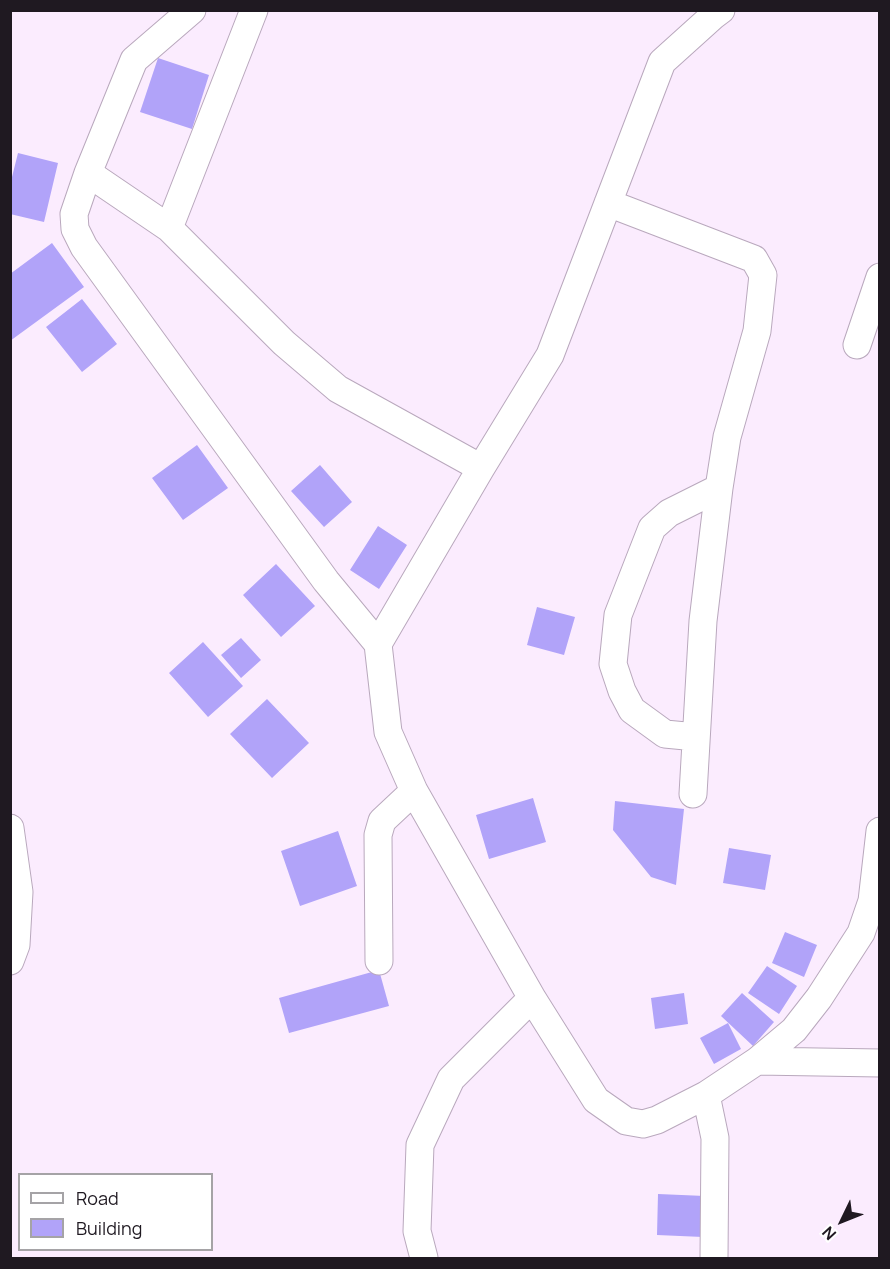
<!DOCTYPE html>
<style>
body{margin:0}
#map{position:relative;width:890px;height:1269px;overflow:hidden;background:#fbecfe;font-family:Manrope,sans-serif}
canvas{display:block}
.frame{position:absolute;inset:0;border:12px solid #1f1921;pointer-events:none}
.legend{position:absolute;left:18px;top:1173px;width:195px;height:78px;box-sizing:border-box;background:#fff;border:2px solid #a5a3a6;margin:0;padding:8px 10px;list-style:none;font-size:18px;color:#1f1921}
.legend li{display:flex;align-items:center;gap:12px;height:30px}
.legend b{width:30px;border:2px solid #a5a3a6}
.north{position:absolute;left:812px;top:1191px;width:60px;height:60px;-webkit-text-stroke:4px #fff;paint-order:stroke;rotate:227deg;font-size:16px;font-weight:700;line-height:24px;text-align:center;color:#1f1921}
.north::after{content:'';display:block;margin:auto;width:21px;height:27px;background:#1f1921;clip-path:polygon(50% 0,100% 100%,50% 72%,0 100%)}
</style>
<div id="map">
<canvas width="890" height="1269"></canvas>
<div class="frame"></div>
<ul class="legend">
<li><b style="height:8px;background:#fff"></b>Road</li>
<li><b style="height:16px;background:#b1a3f9"></b>Building</li>
</ul>
<div class="north">N</div>
</div>
<script>
const context = document.querySelector('canvas').getContext('2d');
context.lineJoin = 'round';
function paint(path, color) { context.fillStyle = color; context.fill(path, 'evenodd'); }
const poly = rows => new Path2D(rows.map(r => 'M' + r).join(''));
function stroke(path, color, width, dash) { context.strokeStyle = color; context.lineWidth = width; context.lineCap = dash ? 'butt' : 'round'; context.setLineDash(dash || []); context.stroke(path); }
paint(poly([
 [158,58,209,75,192,129,140,112],
 [18,153,58,163,44,222,10,214,10,185],
 [52,243,84,287,10,341,10,274],
 [82,299,117,344,82,372,46,327],
 [197,445,228,488,183,520,152,478],
 [320,465,352,502,324,527,291,491],
 [378,526,407,545,379,589,350,570],
 [276,564,315,606,281,637,243,595],
 [537,607,575,617,564,655,527,645],
 [241,638,261,660,241,678,221,655],
 [203,642,243,686,208,717,169,673],
 [267,699,309,743,272,778,230,734],
 [533,798,546,842,489,859,476,815],
 [615,801,684,809,676,885,651,877,613,830],
 [338,831,357,886,300,906,281,851],
 [729,848,771,855,765,890,723,883],
 [785,932,817,945,804,977,772,963],
 [767,966,797,986,779,1014,748,993],
 [379,970,389,1006,289,1033,279,998],
 [684,993,688,1024,655,1029,651,998],
 [742,993,774,1022,753,1046,721,1016],
 [728,1023,741,1049,714,1064,700,1038],
 [658,1194,705,1196,703,1237,657,1235]
]), '#b1a3f9');
const minor = poly([
 [192,10,134,60,88,173,74,214,75,229,84,247,326,581,378,644],
 [721,10,713,16,662,62,550,355,481,468,378,644,388,732,414,791,532,998,596,1100,626,1121,643,1124,657,1120,706,1095,757,1061,794,1030,819,998,861,933,872,901,880,831],
 [88,173,169,228,284,343,338,389,481,468],
 [608,203,754,259,763,275,757,331,727,437,719,488,703,621,693,794],
 [169,228,254,10],
 [857,345,880,277],
 [696,737,665,734,632,710,622,691,613,664,618,615,652,528,669,513,719,488],
 [10,828,19,892,16,945,10,961],
 [379,961,378,835,382,821,414,791],
 [757,1061,880,1063],
 [706,1095,715,1138,714,1258],
 [424,1258,417,1231,420,1145,451,1079,532,998]
]);
stroke(minor, '#b9a8bd', 29);
stroke(minor, '#fff', 27);
</script>
